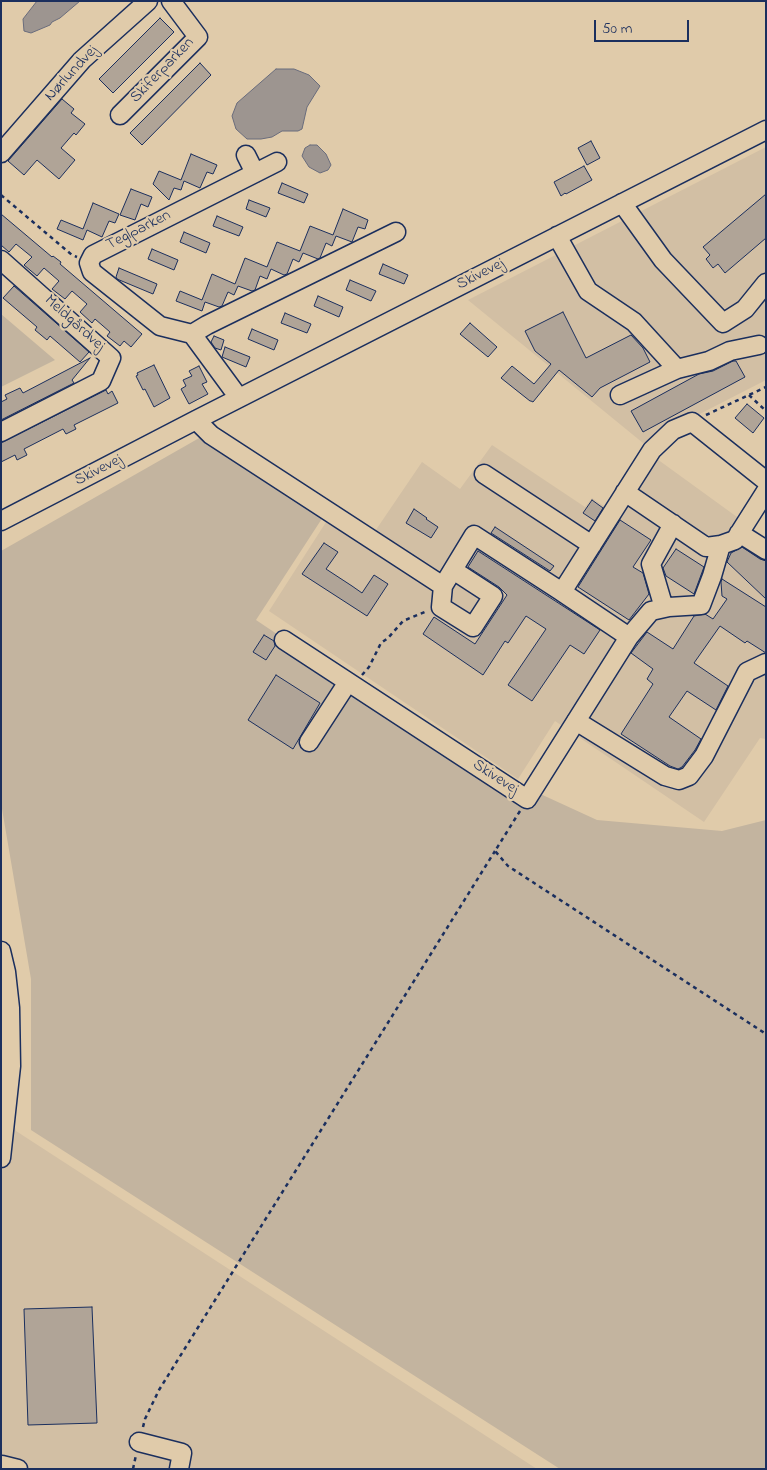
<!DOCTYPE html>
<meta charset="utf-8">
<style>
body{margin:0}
#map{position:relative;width:767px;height:1470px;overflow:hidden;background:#e0cbaa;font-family:"Indie Flower",sans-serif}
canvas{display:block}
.frame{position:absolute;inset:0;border:2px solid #1b2f5e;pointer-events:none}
.scale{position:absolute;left:594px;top:20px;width:95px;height:22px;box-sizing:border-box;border:2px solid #1b2f5e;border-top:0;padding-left:6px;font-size:15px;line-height:18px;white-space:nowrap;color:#1b2f5e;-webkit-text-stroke:4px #e0cbaa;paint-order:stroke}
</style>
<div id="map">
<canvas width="767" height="1470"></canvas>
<div class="frame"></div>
<div class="scale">50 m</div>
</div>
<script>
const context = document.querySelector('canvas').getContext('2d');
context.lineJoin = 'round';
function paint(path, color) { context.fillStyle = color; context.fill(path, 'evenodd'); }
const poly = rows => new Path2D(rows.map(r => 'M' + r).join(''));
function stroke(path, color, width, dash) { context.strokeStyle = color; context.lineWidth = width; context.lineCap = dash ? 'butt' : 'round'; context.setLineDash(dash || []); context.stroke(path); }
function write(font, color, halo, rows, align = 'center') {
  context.font = font + ' "Indie Flower",sans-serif'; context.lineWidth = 4.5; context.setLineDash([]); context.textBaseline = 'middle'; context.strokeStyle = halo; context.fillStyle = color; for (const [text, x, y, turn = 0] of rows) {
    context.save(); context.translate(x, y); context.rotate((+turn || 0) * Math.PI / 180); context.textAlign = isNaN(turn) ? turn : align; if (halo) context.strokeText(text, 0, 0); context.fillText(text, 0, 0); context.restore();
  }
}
paint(poly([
 [766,147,766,380,643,443,468,300],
 [492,445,585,507,592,498,608,509,646,451,766,538,766,739,760,738,704,822,555,721,518,779,269,611,328,519,365,546,422,462,460,489],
 [1,1077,16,1131,537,1469,1,1469]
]), '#d2bfa4');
paint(poly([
 [1,314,55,360,1,387],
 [201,437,323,517,256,620,462,758,597,820,722,831,766,820,766,1469,560,1469,31,1130,31,979,1,803,1,551]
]), '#c3b49f');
const water = poly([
 [37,1,80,1,60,18,52,22,50,25,31,33,24,31,23,19,37,1],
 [276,69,294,69,309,75,320,86,307,107,302,129,298,131,282,131,272,137,261,139,247,139,236,129,232,116,237,103,276,69],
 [310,145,317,145,326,154,331,165,328,170,320,173,309,167,302,156,305,148,310,145]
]);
paint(water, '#9d9590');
stroke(water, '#696c7c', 1);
const building = poly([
 [160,18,174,32,113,93,99,79,160,18],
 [200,63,211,75,142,145,130,133,200,63],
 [62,99,74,109,71,113,85,124,76,135,74,133,61,148,75,160,59,179,37,160,24,175,8,161,62,99],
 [591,141,600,158,587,165,578,148,591,141],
 [191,154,217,165,213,174,207,172,200,188,184,181,181,190,174,188,169,200,153,184,159,171,181,180,191,154],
 [584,166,592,180,566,194,565,193,561,196,554,182,584,166],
 [282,183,308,194,304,203,278,193,282,183],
 [131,189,152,197,148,207,141,204,135,220,120,215,131,189],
 [766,194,766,238,725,273,718,264,713,268,706,259,710,255,703,247,766,194],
 [249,200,270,208,266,217,246,209,249,200],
 [93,203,119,214,115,223,109,221,102,237,87,230,83,240,57,229,61,220,83,229,93,203],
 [343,209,368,220,365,229,358,227,352,242,336,236,332,246,326,243,320,258,318,259,303,253,299,262,293,259,287,274,284,275,271,269,267,279,260,276,255,290,252,291,238,286,234,295,228,292,222,306,219,307,205,302,202,311,176,301,180,291,202,300,212,274,235,284,245,258,267,267,277,242,300,251,310,226,333,235,343,209],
 [1,214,52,257,53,256,61,262,60,264,142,334,131,347,124,341,120,346,107,336,110,332,95,319,92,323,80,312,87,304,72,291,65,299,52,289,59,281,44,268,37,276,24,265,32,257,16,244,9,252,1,245,1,214],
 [217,216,243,227,239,236,213,226,217,216],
 [184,232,210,243,206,253,180,242,184,232],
 [152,249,178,260,174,270,148,259,152,249],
 [383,264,408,275,404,284,379,274,383,264],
 [119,268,157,284,153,294,117,279,116,277,119,268],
 [350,280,376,291,371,301,346,290,350,280],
 [14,286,89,352,80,362,50,336,47,340,35,330,37,327,3,298,14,286],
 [318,296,343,307,339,317,314,306,318,296],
 [563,312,586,358,631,335,643,348,650,362,600,388,592,397,559,370,533,402,531,401,530,401,501,378,512,366,534,384,551,364,535,351,525,331,563,312],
 [285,313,311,324,307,333,281,323,285,313],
 [470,323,497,347,488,357,460,334,470,323],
 [252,329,278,340,274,350,248,339,252,329],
 [214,336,224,340,221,350,215,348,211,342,214,336],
 [225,347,250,357,246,367,222,357,225,347],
 [90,358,72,380,74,383,1,420,1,402,7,399,5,395,20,388,23,393,90,358],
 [733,361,736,361,745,377,643,432,631,411,699,374,713,371,733,361],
 [154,365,170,398,154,407,145,389,143,390,136,376,138,375,137,373,154,365],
 [199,366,207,382,202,384,208,394,189,404,181,389,186,386,183,380,192,376,189,371,199,366],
 [106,390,108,394,112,391,118,403,74,425,76,429,66,434,63,429,24,449,27,455,17,460,15,455,1,462,1,443,106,390],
 [747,404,764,418,753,433,735,418,747,404],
 [592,500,603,508,595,521,583,513,592,500],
 [414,509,427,518,426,519,438,527,431,538,406,523,414,509],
 [620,520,651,540,633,567,643,573,649,594,629,620,578,587,620,520],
 [495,527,554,566,550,571,491,533,495,527],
 [324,543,338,552,326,569,352,586,362,593,374,575,388,584,367,616,302,574,324,543],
 [742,547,760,559,766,561,766,599,727,562,731,553,742,547],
 [676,549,704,567,694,594,666,576,663,568,676,549],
 [478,551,600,630,584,654,570,645,532,701,508,685,546,629,526,616,508,643,505,641,483,675,423,634,434,617,475,644,507,595,499,587,468,567,478,551],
 [722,579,766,607,766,653,747,641,745,643,720,626,694,663,728,686,716,710,687,691,669,717,701,739,695,750,682,767,678,769,670,766,621,734,653,684,647,679,653,669,631,653,647,632,673,649,694,616,705,614,713,619,727,599,722,596,721,582,722,579],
 [264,635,274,641,275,646,266,660,253,652,264,635],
 [276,675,320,703,293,749,248,720,276,675],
 [92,1307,97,1423,28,1425,24,1309,92,1307]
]);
paint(building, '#b0a497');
stroke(building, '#1b2f5e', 1);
const minor = poly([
 [120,115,198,37,171,1],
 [1,153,82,60,148,1],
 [246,155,255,173],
 [277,162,93,255,89,263,92,272,160,326,192,334,207,325,396,232],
 [622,203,663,260,723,323,745,309,766,283],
 [557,236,588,291,634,322,677,369,709,361,730,351,759,345],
 [1,260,111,358,101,381,1,432],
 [192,334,239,398],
 [620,395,677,369],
 [196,420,211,435,443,586],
 [484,474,592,545],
 [625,492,706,547,721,545,735,540,766,491],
 [1,521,196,420,766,130],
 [739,533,766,550],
 [453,570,493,596,473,627,441,607,443,586,474,535,562,592],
 [664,608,651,564,673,524],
 [629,637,562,592,652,450,673,430,692,422,766,481],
 [284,640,527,799,629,637,651,611,669,607,701,605,712,576,721,545],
 [576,721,665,776,679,780,689,776,704,756,747,672,766,663],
 [309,742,348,682],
 [1,951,6,972,10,1008,11,1066,1,1158],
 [139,1442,182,1453,179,1469],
 [2,1465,18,1469]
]);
stroke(minor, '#1b2f5e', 21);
stroke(poly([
 [1,195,72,255,77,257],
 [749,395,766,411],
 [706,415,766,387],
 [362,675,369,667,381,643,388,638,403,621,427,611],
 [520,811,495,851,508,866,766,1034],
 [143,1427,145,1419,159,1390,495,851],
 [133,1469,136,1455]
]), '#1b2f5e', 2.5, [4, 4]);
stroke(minor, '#e0cbaa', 18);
write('16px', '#1b2f5e', '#e0cbaa', [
 ["Skiferparken",163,71,-46],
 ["Nørlundvej",72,74,-47],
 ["Teglparken",139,231,-27],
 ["Skivevej",481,275,-27],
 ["Meldgårdvej",74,324,42],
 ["Skivevej",99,471,-27],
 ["Skivevej",495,778,33]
]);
</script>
